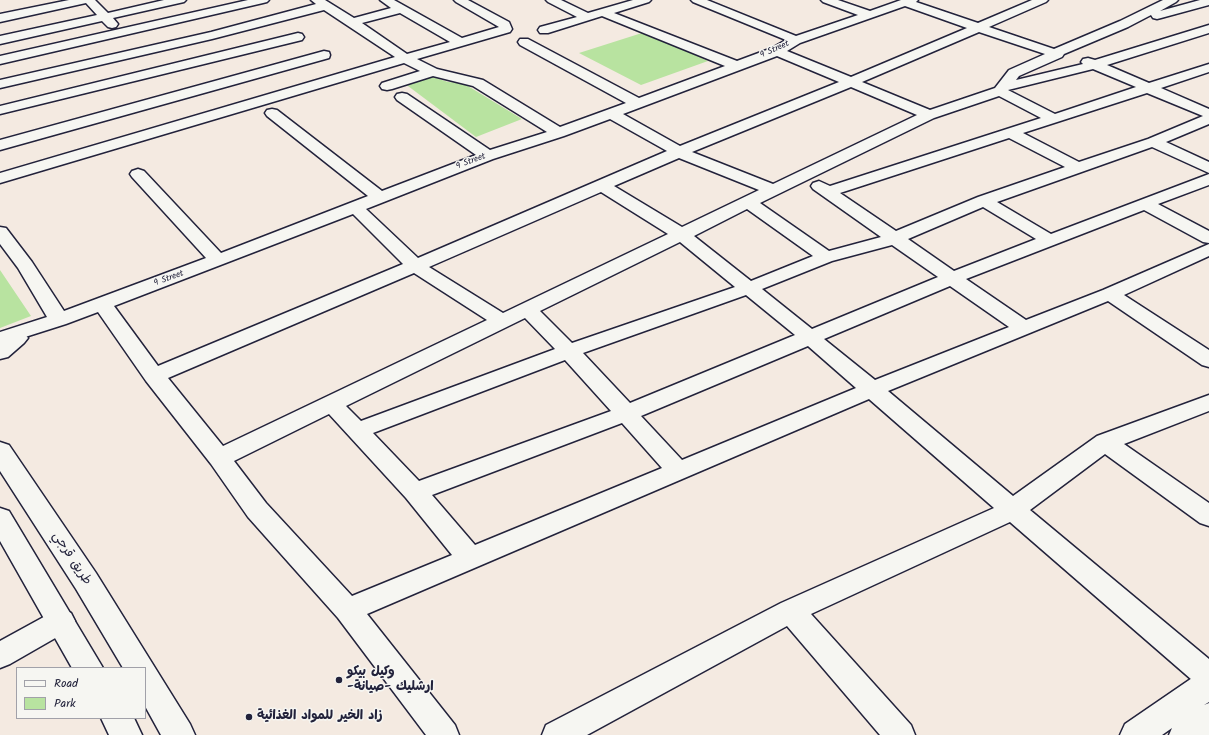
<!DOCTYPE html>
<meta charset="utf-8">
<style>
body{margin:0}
#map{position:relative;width:1209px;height:735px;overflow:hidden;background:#f4eae1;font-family:Kalam,sans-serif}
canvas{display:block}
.legend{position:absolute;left:16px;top:667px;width:130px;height:52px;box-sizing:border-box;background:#f6f6f2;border:1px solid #a1a1a9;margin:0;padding:5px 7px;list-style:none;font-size:12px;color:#22223b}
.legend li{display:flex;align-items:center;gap:8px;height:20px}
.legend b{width:20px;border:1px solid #a1a1a9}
</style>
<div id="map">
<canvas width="1209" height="735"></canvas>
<ul class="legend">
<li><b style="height:5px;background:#f6f6f2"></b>Road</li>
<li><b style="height:11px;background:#b8e3a0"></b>Park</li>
</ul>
</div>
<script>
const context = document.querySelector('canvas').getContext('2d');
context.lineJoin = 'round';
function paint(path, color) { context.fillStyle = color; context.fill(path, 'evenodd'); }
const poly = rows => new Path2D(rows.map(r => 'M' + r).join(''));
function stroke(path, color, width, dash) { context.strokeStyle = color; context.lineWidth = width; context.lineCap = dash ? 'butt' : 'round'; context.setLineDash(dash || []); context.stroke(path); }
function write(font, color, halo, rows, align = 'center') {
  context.font = font + ' Kalam,"Playpen Sans Arabic",sans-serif'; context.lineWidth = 3; context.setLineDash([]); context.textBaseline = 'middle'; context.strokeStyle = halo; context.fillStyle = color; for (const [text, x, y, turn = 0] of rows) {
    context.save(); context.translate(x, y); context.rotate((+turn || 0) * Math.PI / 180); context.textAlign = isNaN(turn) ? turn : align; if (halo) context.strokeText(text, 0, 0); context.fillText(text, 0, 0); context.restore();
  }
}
paint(poly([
 [645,32,708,61,641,85,579,53],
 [430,76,448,82,463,83,522,119,476,137,404,83],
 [0,270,31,316,0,328]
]), '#b8e3a0');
const street = poly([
 [69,0,95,0,108,13,164,0,186,0,184,2,113,18,118,24,116,27,112,28,108,27,102,21,0,44,0,36,97,15,86,3,0,22,0,14,69,0],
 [248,0,269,0,267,2,263,3,0,64,0,56,248,0],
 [311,0,325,0,354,18,391,8,380,0,394,0,462,38,499,27,456,2,454,0,468,0,509,22,512,29,510,32,417,59,437,69,483,80,560,127,626,103,520,45,518,42,520,39,528,39,639,98,725,66,602,16,548,33,540,33,538,30,540,27,577,17,548,2,546,0,561,0,588,13,633,0,651,0,649,2,614,13,737,61,772,48,786,40,693,2,691,0,707,0,796,36,858,15,823,2,821,0,838,0,870,11,901,0,918,0,916,2,978,23,1032,0,1048,0,1046,2,989,27,1054,49,1120,21,1163,0,1178,0,1176,2,1160,11,1200,0,1209,0,1209,5,1161,18,1157,19,1153,18,1151,15,1128,27,1064,54,1062,57,1019,76,1016,80,1083,64,1081,62,1083,59,1088,58,1095,60,1209,25,1209,33,1107,65,1149,83,1209,64,1209,72,1161,88,1209,109,1209,124,1166,142,1209,162,1209,173,1152,147,997,202,1051,234,1209,174,1209,185,1158,204,1209,231,1209,243,1203,242,1144,210,966,279,1026,320,1103,290,1209,244,1209,256,1124,295,1209,350,1209,367,1202,365,1108,301,888,391,1013,496,1097,436,1209,395,1209,411,1124,444,1209,503,1209,526,1200,523,1105,454,1030,510,1209,659,1209,690,1199,686,1010,522,811,614,911,725,915,735,880,735,787,626,587,735,542,735,546,725,781,603,994,508,869,399,367,614,455,725,459,735,426,735,338,618,248,517,211,464,146,381,98,312,66,324,0,345,0,332,47,317,18,268,0,244,0,227,6,228,32,262,64,311,206,258,132,177,130,174,132,171,138,169,144,171,221,253,368,196,267,116,265,113,267,110,272,109,277,110,382,191,476,155,397,100,395,97,397,94,402,93,407,94,490,150,547,132,473,86,433,76,392,89,387,90,382,89,380,86,382,83,420,71,404,63,0,183,0,173,395,57,324,10,212,39,0,88,0,80,211,32,316,4,311,0],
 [905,6,967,28,851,77,787,51,800,43,905,6],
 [400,13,450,42,407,54,362,23,400,13],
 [979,32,1045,54,1009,70,995,88,930,110,862,82,979,32],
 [777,56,839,82,680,146,623,114,777,56],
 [1093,69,1136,87,1055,114,1008,90,1093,69],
 [851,87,917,115,773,184,692,152,851,87],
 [1147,93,1203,116,1148,139,1079,162,1023,133,1147,93],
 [999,96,1041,118,830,186,819,181,813,183,811,186,813,189,881,237,829,251,760,203,934,118,999,96],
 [610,119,667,151,418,258,366,209,493,159,564,136,610,119],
 [1009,138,1065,167,978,197,896,231,840,193,1009,138],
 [679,158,759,190,682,227,614,186,679,158],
 [601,192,668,234,503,313,429,267,601,192],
 [983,207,1036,239,954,271,908,239,983,207],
 [747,209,813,256,751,281,694,236,747,209],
 [353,214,403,264,158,366,114,306,353,214],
 [680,242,735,287,572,343,540,311,680,242],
 [892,245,938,277,812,329,762,289,832,261,892,245],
 [414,273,487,320,223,446,168,378,414,273],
 [950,286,1009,327,875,380,824,339,950,286],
 [746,295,795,335,630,403,583,353,746,295],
 [525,318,555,349,361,421,346,406,525,318],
 [808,346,856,388,682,460,641,416,808,346],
 [565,360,611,411,419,481,373,433,565,360],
 [329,414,406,498,452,555,352,596,266,503,234,461,329,414],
 [622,423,662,468,475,545,432,495,622,423],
 [298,33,302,34,304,37,302,40,0,114,0,106,298,33],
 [324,51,329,52,330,55,329,58,0,150,0,140,324,51],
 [61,609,71,613,75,621,71,629,10,664,0,668,0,641,51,613,61,609]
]);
const secondary = poly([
 [1209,670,1209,702,1204,705,1209,703,1209,735,1169,735,1172,728,1162,735,1120,735,1125,724,1198,674,1209,670]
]);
const highway = poly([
 [17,331,24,333,28,338,24,343,8,357,0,359,0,341,10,333,17,331],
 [0,442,9,445,96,573,190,724,195,735,161,735,145,706,145,668,123,668,76,589,0,471,0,442],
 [0,508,9,511,103,668,72,668,0,541,0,508],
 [101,718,134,718,142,735,109,735,101,718]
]);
stroke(street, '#22223b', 3);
stroke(secondary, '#22223b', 3);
stroke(highway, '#22223b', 3);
paint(street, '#f6f6f2');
paint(secondary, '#f6f6f2');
paint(highway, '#f6f6f2');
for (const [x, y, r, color] of [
 [339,680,4,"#22223b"],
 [249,717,4,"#22223b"]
]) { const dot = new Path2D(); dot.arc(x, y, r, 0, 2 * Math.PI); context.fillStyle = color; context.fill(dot); stroke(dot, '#f6f6f2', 1.5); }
write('9px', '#22223b', '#f6f6f2', [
 ["9 Street",775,50,-24],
 ["9 Street",471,162,-21],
 ["9 Street",169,279,-20]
]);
write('13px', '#22223b', '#f6f6f2', [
 ["طريق قرجي",71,559,57]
]);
write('bold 13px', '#22223b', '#f6f6f2', [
 ["وكيل بيكو",347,673],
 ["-ارشليك -صيانة",347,688],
 ["زاد الخير للمواد الغذائية",257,717]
], 'left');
</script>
